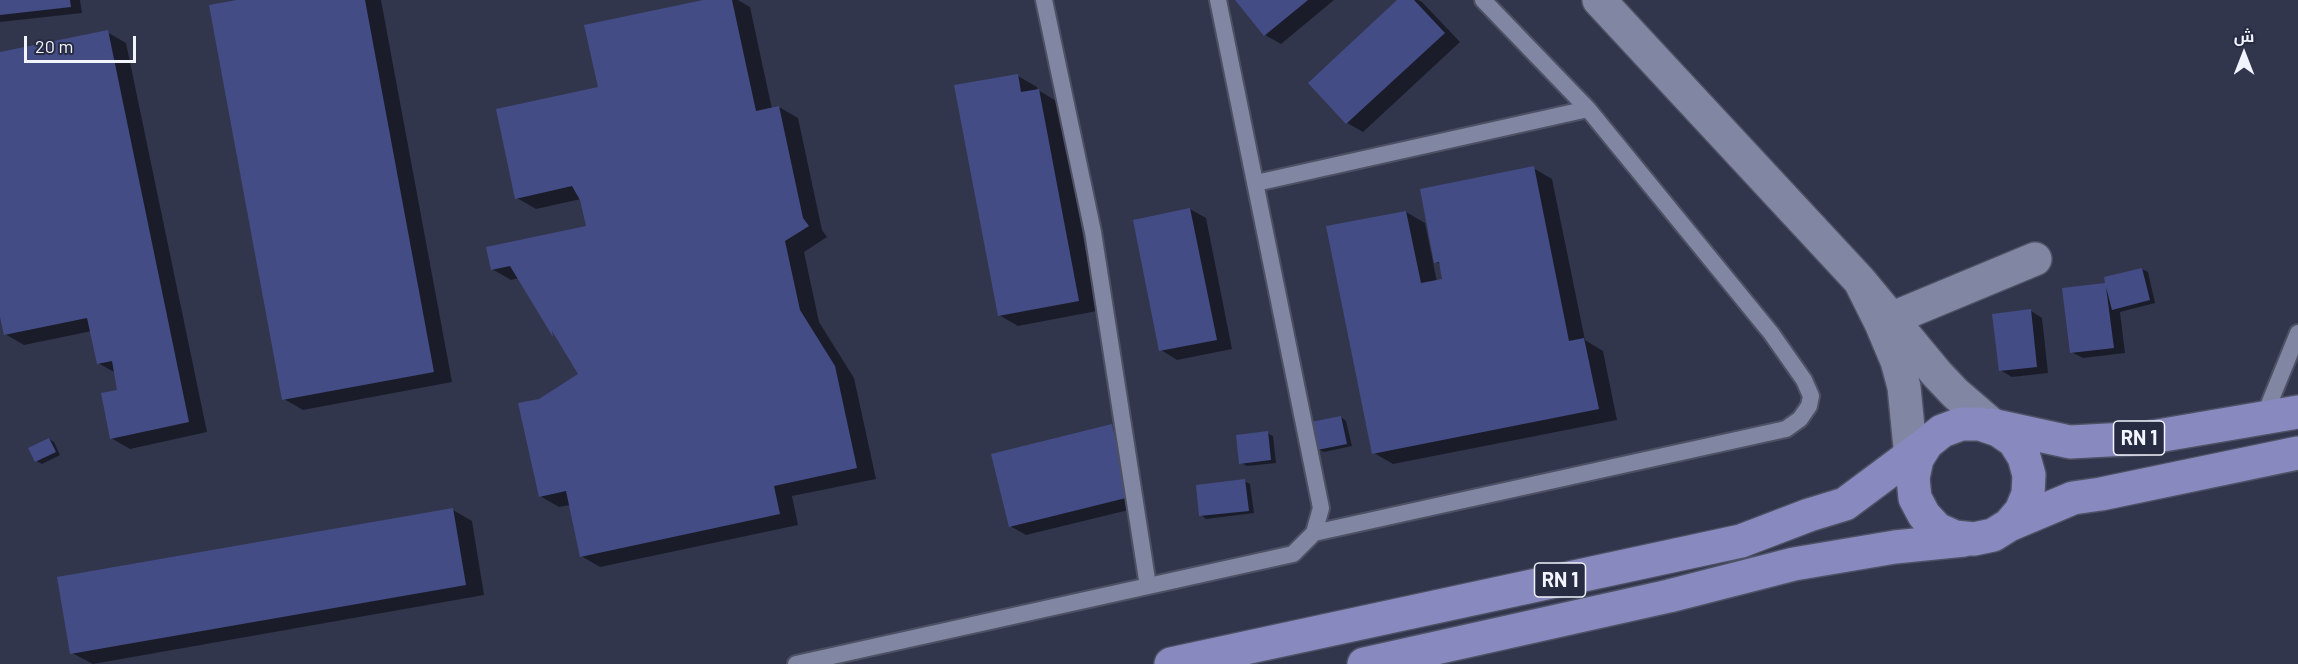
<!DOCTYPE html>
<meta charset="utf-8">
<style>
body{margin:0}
#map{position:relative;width:2298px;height:664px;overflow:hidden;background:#32364d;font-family:Barlow,Cairo,sans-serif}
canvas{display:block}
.north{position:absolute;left:2214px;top:24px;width:60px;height:60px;-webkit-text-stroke:4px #282c43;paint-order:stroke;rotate:0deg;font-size:16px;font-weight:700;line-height:24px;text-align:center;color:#f2f4fe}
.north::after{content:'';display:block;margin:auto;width:21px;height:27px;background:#f2f4fe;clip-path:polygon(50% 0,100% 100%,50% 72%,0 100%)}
.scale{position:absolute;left:24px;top:36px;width:112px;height:27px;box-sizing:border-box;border:3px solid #f2f4fe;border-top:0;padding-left:8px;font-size:18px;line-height:21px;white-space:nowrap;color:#f2f4fe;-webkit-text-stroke:4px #282c43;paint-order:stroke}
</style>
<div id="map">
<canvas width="2298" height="664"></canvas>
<div class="north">ش</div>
<div class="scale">20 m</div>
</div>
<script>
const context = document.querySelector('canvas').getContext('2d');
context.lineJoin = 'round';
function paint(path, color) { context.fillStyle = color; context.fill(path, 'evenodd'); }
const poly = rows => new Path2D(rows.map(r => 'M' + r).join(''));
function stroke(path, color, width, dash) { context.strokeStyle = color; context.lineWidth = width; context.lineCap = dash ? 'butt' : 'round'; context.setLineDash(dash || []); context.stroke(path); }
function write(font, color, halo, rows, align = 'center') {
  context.font = font + ' Barlow,sans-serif'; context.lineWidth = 4.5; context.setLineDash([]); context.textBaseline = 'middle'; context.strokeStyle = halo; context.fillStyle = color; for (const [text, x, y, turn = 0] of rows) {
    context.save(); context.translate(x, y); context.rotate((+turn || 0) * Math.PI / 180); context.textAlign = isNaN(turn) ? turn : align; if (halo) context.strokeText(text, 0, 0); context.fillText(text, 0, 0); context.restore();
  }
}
paint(poly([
 [0,0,80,0,82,13,0,22],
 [245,0,381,0,452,382,303,410,284,399],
 [710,0,738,0,750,7,772,109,779,107,798,118,822,230,827,237,804,252,819,322,854,378,876,479,792,496,798,525,600,567,581,556,570,505,559,507,540,496,539,400,580,374,555,333,551,331,519,278,511,280,492,269,588,227,581,199,536,209,517,198,600,88],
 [1237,0,1334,0,1281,44,1265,35],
 [1399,0,1418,0,1422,2,1460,42,1363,132,1347,123],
 [107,32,126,43,207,432,130,449,111,438,119,391,116,373,98,363,92,331,24,345,5,334,0,310,0,53],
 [1018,76,1037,87,1038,90,1058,102,1097,311,1018,326,999,315],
 [1533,168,1552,179,1585,340,1603,351,1617,420,1393,464,1374,453,1406,212,1425,223,1437,282,1444,280,1441,265,1436,262],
 [1190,209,1206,218,1232,349,1177,360,1161,350],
 [2142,269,2148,272,2155,303,2120,312,2125,353,2083,358,2071,352,2107,284],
 [2031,311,2042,318,2048,373,2012,377,2000,370],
 [1341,417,1346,421,1352,446,1324,452,1318,449],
 [1112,426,1128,435,1145,506,1026,535,1010,526],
 [1267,433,1273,436,1276,463,1247,466,1241,463],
 [49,439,54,442,60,455,42,464,36,461],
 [1244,481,1250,484,1254,513,1206,519,1201,515],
 [453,510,472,521,484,595,93,664,72,653]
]), '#0007');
paint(poly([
 [0,0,70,0,71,7,0,15],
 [237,0,365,0,434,372,282,400,209,5],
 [703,0,732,0,756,111,779,106,803,218,809,226,785,241,800,310,835,366,857,468,774,486,780,514,580,557,566,491,539,497,518,403,539,399,578,374,552,331,553,337,510,266,491,270,486,247,586,226,580,200,572,186,515,199,496,109,598,87,584,25],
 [1235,0,1308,0,1264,36],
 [1397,0,1414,0,1445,33,1346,124,1308,83],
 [108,30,189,422,110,439,101,393,117,390,112,361,97,364,87,318,4,335,0,317,0,52],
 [1018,74,1021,92,1039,89,1079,301,998,316,954,85],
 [1534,166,1569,341,1584,338,1599,409,1372,454,1326,226,1406,211,1421,283,1442,279,1439,262,1434,263,1420,189],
 [1190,208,1217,340,1159,351,1133,220],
 [2142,268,2150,300,2112,310,2106,287,2114,348,2070,353,2062,288,2105,283,2104,277],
 [2031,309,2037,367,1999,371,1992,314],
 [1341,416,1347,444,1317,450,1311,422],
 [1112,424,1130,497,1009,527,991,454],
 [1268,431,1271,460,1239,464,1236,435],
 [49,438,56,452,35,462,28,448],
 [1245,479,1249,511,1199,516,1196,485],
 [453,508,466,585,70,654,57,577]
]), '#444c85');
const service = poly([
 [1044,0,1093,232,1148,586],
 [1256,183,1588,109],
 [2263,419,2298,333],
 [1314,533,1786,429,1800,419,1809,406,1811,396,1804,380,1771,333,1588,109,1483,0],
 [796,664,1293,554,1314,533,1321,508,1218,0]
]);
const minor = poly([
 [1599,0,1860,281],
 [1881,323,2035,259],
 [1913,478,1904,387,1897,361,1881,323,1860,281,1937,374,1955,393,1998,430]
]);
const primary = poly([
 [1992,425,2070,442,2146,438,2298,412],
 [2009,525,2021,511,2028,494,2029,475,2024,457,2014,441,1998,430,1980,424,1961,424,1942,431,1927,443,1917,459,1913,478,1915,498,1924,515,1937,529,1955,537,1974,539,1993,535,2009,525,2073,498,2101,494,2298,453],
 [1171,664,1741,541,1809,515,1845,504,1927,443],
 [1364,664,1669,596,1794,564,1895,547,1964,540]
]);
stroke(service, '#4e5164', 20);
stroke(minor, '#4e5164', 36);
stroke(primary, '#4e5164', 36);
stroke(service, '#8186a2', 16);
stroke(minor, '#8186a2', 33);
stroke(primary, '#888abf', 33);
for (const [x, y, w] of [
 [2139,438,51],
 [1560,580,51]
]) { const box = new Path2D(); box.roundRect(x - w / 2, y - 17, w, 34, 4.5); context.fillStyle = '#282c43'; context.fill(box); stroke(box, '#f2f4fe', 1.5); }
write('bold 20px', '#f2f4fe', null, [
 ["RN 1",2139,438],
 ["RN 1",1560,580]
]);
</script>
